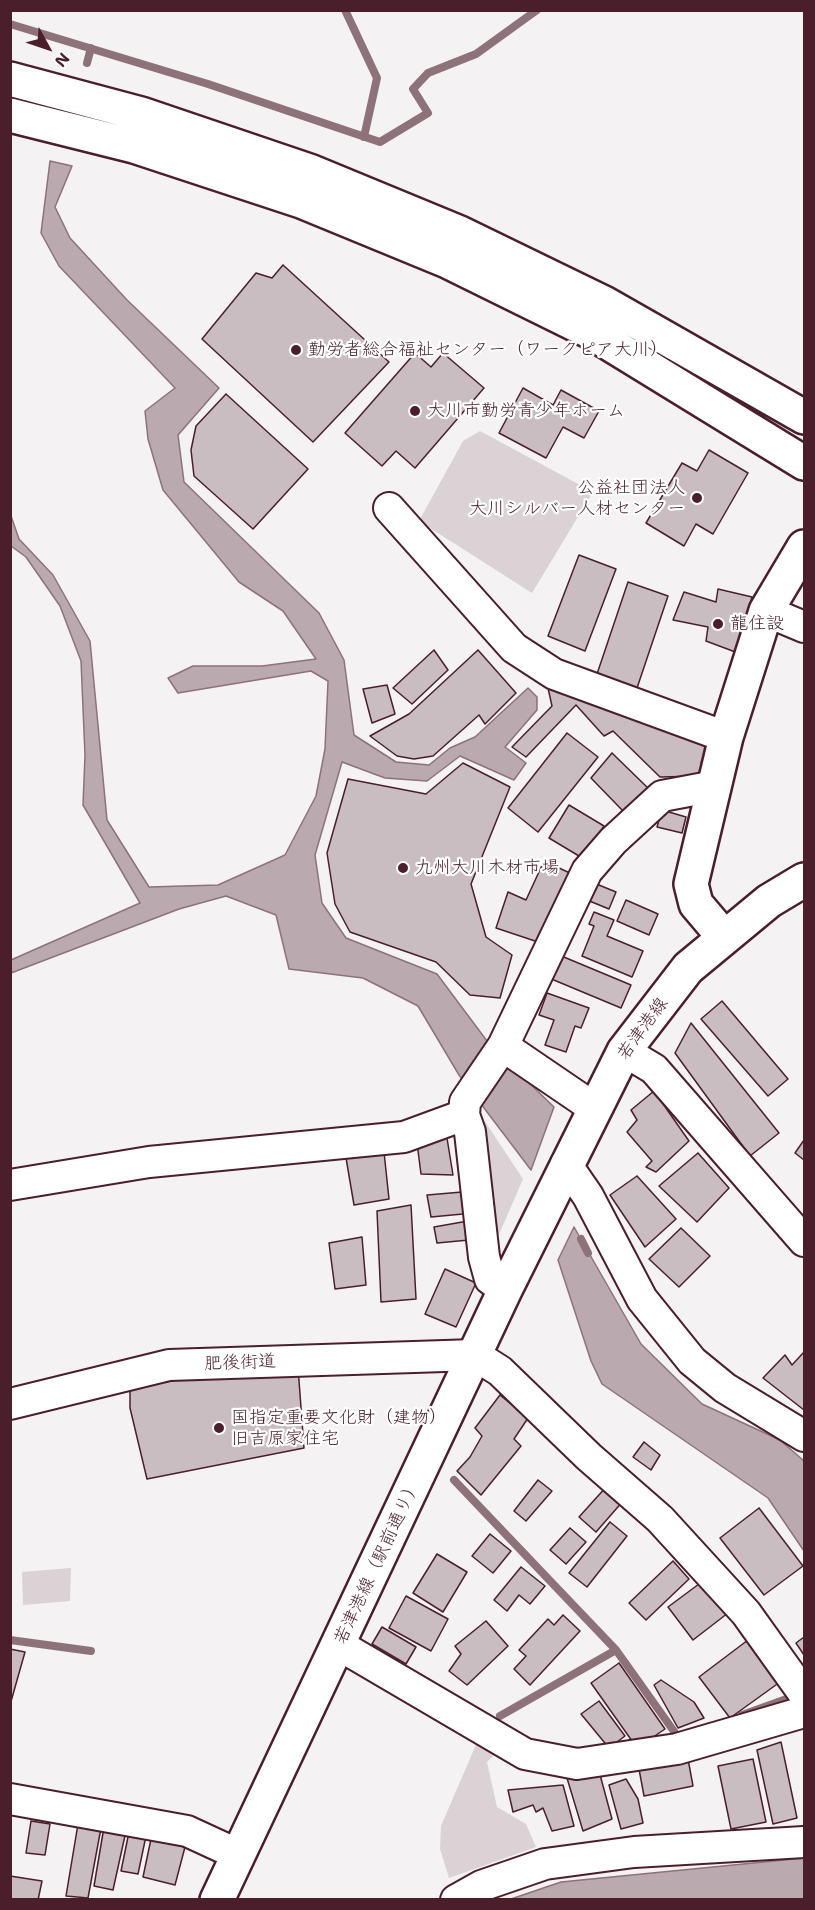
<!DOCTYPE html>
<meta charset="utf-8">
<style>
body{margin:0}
#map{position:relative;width:815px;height:1910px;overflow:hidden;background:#f4f2f2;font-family:"Shantell Sans",sans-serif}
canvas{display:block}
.frame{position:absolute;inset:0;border:12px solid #4a1f2b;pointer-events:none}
.north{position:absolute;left:18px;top:18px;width:60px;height:60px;-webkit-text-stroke:4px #fff;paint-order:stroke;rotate:130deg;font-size:16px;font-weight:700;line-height:24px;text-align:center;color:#4a1f2b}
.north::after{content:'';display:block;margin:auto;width:21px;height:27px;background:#4a1f2b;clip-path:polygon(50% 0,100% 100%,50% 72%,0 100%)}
</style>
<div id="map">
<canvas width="815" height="1910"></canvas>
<div class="frame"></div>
<div class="north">N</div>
</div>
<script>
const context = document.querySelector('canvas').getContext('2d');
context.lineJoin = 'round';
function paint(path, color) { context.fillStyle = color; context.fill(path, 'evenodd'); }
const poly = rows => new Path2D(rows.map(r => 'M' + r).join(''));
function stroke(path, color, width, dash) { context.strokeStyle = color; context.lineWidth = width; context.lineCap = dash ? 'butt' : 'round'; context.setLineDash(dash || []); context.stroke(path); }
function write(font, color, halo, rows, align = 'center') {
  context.font = font + ' "Shantell Sans","Klee One",sans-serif'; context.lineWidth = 4.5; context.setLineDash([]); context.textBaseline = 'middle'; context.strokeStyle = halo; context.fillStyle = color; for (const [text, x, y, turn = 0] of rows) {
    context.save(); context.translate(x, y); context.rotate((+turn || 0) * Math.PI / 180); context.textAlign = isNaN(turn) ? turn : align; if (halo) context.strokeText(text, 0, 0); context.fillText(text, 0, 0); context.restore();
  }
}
paint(poly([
 [480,431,593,492,532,593,419,521,463,441],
 [482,1117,523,1179,497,1239],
 [71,1568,70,1601,23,1605,22,1572],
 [481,1733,502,1747,487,1762,497,1807,526,1824,536,1847,449,1878,440,1849,441,1826]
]), '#dbd2d5');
const water = poly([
 [50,161,72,166,55,207,70,238,127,300,219,388,178,435,184,482,319,613,344,660,354,735,396,762,429,765,450,748,475,737,528,688,537,697,537,710,505,747,526,763,514,780,460,756,427,781,385,778,342,762,315,855,322,903,346,938,437,974,490,1045,554,1107,531,1170,459,1075,418,1006,363,978,289,969,276,915,226,896,179,909,11,973,11,960,140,903,83,805,85,755,81,661,60,606,26,557,11,546,10,513,19,539,53,575,90,641,107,820,149,887,218,885,285,855,316,796,325,749,328,681,311,671,178,693,168,678,193,666,262,666,316,659,283,611,239,582,163,490,148,439,145,411,175,388,59,266,41,233,50,161],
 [574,1227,641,1344,702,1404,780,1440,804,1461,804,1551,768,1498,602,1384,591,1361,558,1260,574,1227],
 [804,1858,804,1899,511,1899,561,1882,804,1858]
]);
paint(water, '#baa9ae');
stroke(water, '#8d727a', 1.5);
stroke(poly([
 [345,10,377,78,364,137],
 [10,24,208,84,380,142,428,113,413,89,428,73,476,54,537,10],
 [87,63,91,48],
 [581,1239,588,1253],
 [454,1480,616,1650,678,1737,683,1735],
 [10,1640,91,1651],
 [742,1715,792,1697],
 [500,1716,616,1650]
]), '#8d727a', 8);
const building = poly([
 [283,265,389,362,313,442,202,339,256,273,272,278,283,265],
 [415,353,431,367,443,353,484,388,415,468,396,451,382,466,345,433,415,353],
 [523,388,553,405,561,390,599,411,584,438,563,427,546,458,499,433,523,388],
 [226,394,308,469,253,529,194,476,191,450,196,426,226,394],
 [709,450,748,473,713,534,696,524,684,546,646,523,682,463,697,471,709,450],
 [579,555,616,569,585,651,548,636,579,555],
 [628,582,668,596,636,691,596,677,628,582],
 [718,589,752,597,738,653,706,641,708,627,673,620,684,592,716,602,718,589],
 [434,650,448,670,412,704,393,688,434,650],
 [478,650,516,693,485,724,479,715,433,756,414,759,397,756,370,736,409,714,478,650],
 [546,679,712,739,702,776,660,777,613,731,604,736,576,705,526,757,512,747,552,706,546,679],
 [387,685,395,714,372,723,363,689,387,685],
 [567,733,598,757,538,832,508,808,567,733],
 [612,753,650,790,623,811,591,778,612,753],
 [463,763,510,787,471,884,486,937,512,955,500,998,470,995,436,962,350,932,335,904,327,853,348,779,426,794,463,763],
 [569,805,604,826,584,859,549,838,569,805],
 [662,810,686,817,682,833,657,827,662,810],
 [544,861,572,874,541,943,496,928,508,892,526,900,544,861],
 [594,883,616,892,609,909,587,900,594,883],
 [626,900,658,914,649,935,617,921,626,900],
 [594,912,614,920,607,936,643,951,632,977,582,956,594,926,589,924,594,912],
 [559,955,631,985,621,1008,549,978,559,955],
 [547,993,589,1008,581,1028,575,1026,566,1052,545,1045,554,1020,539,1015,547,993],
 [722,1001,788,1079,768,1096,701,1019,722,1001],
 [691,1023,779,1133,750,1156,675,1053,691,1023],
 [654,1091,689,1141,656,1172,646,1167,652,1161,627,1132,637,1120,631,1110,654,1091],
 [446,1132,453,1175,421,1174,417,1143,446,1132],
 [804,1140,804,1160,795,1153,804,1140],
 [345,1152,384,1152,389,1199,354,1205,345,1152],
 [698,1153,729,1188,697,1222,659,1186,698,1153],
 [637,1176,676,1219,645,1247,610,1195,637,1176],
 [462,1192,463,1214,431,1217,427,1195,462,1192],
 [411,1205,416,1299,381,1302,377,1211,411,1205],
 [468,1221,469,1240,437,1243,434,1227,468,1221],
 [681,1228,710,1256,679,1287,649,1259,681,1228],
 [362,1237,366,1285,335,1289,329,1243,362,1237],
 [445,1269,476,1283,456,1327,425,1314,445,1269],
 [804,1352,804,1410,763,1378,785,1355,792,1365,804,1352],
 [298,1367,304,1448,147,1479,130,1408,130,1388,236,1370,298,1367],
 [500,1395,528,1418,514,1439,521,1446,481,1495,457,1471,470,1457,482,1436,475,1428,500,1395],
 [644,1442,660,1455,651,1470,633,1457,644,1442],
 [538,1480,552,1491,526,1521,514,1511,538,1480],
 [607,1486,624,1500,596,1532,579,1517,607,1486],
 [759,1508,803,1566,764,1595,720,1538,759,1508],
 [610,1522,627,1536,587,1587,569,1573,610,1522],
 [570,1528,586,1542,566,1564,550,1550,570,1528],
 [490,1534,511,1551,493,1573,472,1556,490,1534],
 [437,1554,467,1572,443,1612,413,1593,437,1554],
 [673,1561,689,1579,646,1620,629,1603,673,1561],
 [521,1567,545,1586,530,1604,519,1595,507,1611,494,1600,521,1567],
 [703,1581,728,1613,693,1640,668,1607,703,1581],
 [406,1596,448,1619,431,1651,389,1628,406,1596],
 [563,1615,580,1631,530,1685,514,1669,526,1656,519,1650,548,1619,554,1625,563,1615],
 [486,1621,508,1646,467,1685,449,1671,461,1654,455,1646,486,1621],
 [382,1627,416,1647,406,1664,372,1644,382,1627],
 [804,1637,804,1655,796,1643,804,1637],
 [748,1640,780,1682,730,1718,699,1677,748,1640],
 [10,1649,25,1652,10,1705,10,1649],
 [619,1663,665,1729,637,1748,591,1683,619,1663],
 [661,1680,694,1702,704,1718,678,1728,654,1685,661,1680],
 [599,1701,625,1736,609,1748,581,1714,599,1701],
 [781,1742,797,1818,773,1824,757,1750,781,1742],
 [688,1759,693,1786,644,1796,639,1769,688,1759],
 [753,1759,766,1822,731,1829,718,1766,753,1759],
 [599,1771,612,1819,583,1831,567,1778,599,1771],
 [626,1779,638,1799,643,1823,621,1829,609,1785,626,1779],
 [563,1785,574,1826,552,1831,543,1808,536,1812,533,1805,513,1812,508,1790,563,1785],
 [31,1821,50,1824,45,1855,26,1853,31,1821],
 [78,1824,101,1828,88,1898,66,1896,78,1824],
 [104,1827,126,1831,113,1890,94,1886,104,1827],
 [129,1832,146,1836,138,1874,121,1871,129,1832],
 [151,1839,185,1847,175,1885,143,1877,151,1839],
 [10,1876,42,1881,38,1900,10,1900,10,1876]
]);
paint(building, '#cabdc1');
stroke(building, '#4a1f2b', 1.5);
const street = poly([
 [389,508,514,648,554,674,726,737],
 [766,611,804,627],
 [503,1046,594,1108],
 [624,1051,654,1069,804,1241],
 [566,1164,588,1196,642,1299,692,1361,725,1388,804,1436],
 [10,1185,149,1162,404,1137,464,1115],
 [505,1290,490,1279,484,1257,470,1132,464,1115,465,1102,503,1046,587,871,613,841,662,796,715,786],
 [10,1404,169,1365,475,1355,500,1371,589,1457,660,1519,746,1613,804,1694],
 [339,1645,525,1754,577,1764,677,1749,804,1712],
 [10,1799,187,1831,239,1855],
 [456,1900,481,1886,545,1864,634,1852,804,1842]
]);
const secondary = poly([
 [10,79,141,114,312,172,460,233,604,303,804,417],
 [10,115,134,146,301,201,447,261,589,331,804,463],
 [724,937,696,904,691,884,726,737,766,611,804,547],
 [217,1900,505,1290,624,1051,688,968,769,901,804,880]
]);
stroke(street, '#4a1f2b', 34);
stroke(secondary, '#4a1f2b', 38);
stroke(street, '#fff', 30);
stroke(secondary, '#fff', 33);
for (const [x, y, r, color] of [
 [296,350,6,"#4a1f2b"],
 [415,411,6,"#4a1f2b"],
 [697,498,6,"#4a1f2b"],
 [718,624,6,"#4a1f2b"],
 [403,868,6,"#4a1f2b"],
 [219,1428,6,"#4a1f2b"]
]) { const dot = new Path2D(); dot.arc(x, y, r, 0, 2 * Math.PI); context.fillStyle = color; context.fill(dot); stroke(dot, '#fff', 2); }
write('18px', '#4a1f2b', '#fff', [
 ["勤労者総合福祉センター（ワークピア大川）",308,350],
 ["大川市勤労青少年ホーム",427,411],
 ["公益社団法人",685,488,"right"],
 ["大川シルバー人材センター",685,509,"right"],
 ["龍住設",730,624],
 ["九州大川木材市場",415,868],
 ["国指定重要文化財（建物）",231,1418],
 ["旧吉原家住宅",231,1439]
], 'left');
write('18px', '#4a1f2b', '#fff', [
 ["若津港線",643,1029,-54],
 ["肥後街道",240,1363,-2],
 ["若津港線（駅前通り）",378,1562,-65]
]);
</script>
